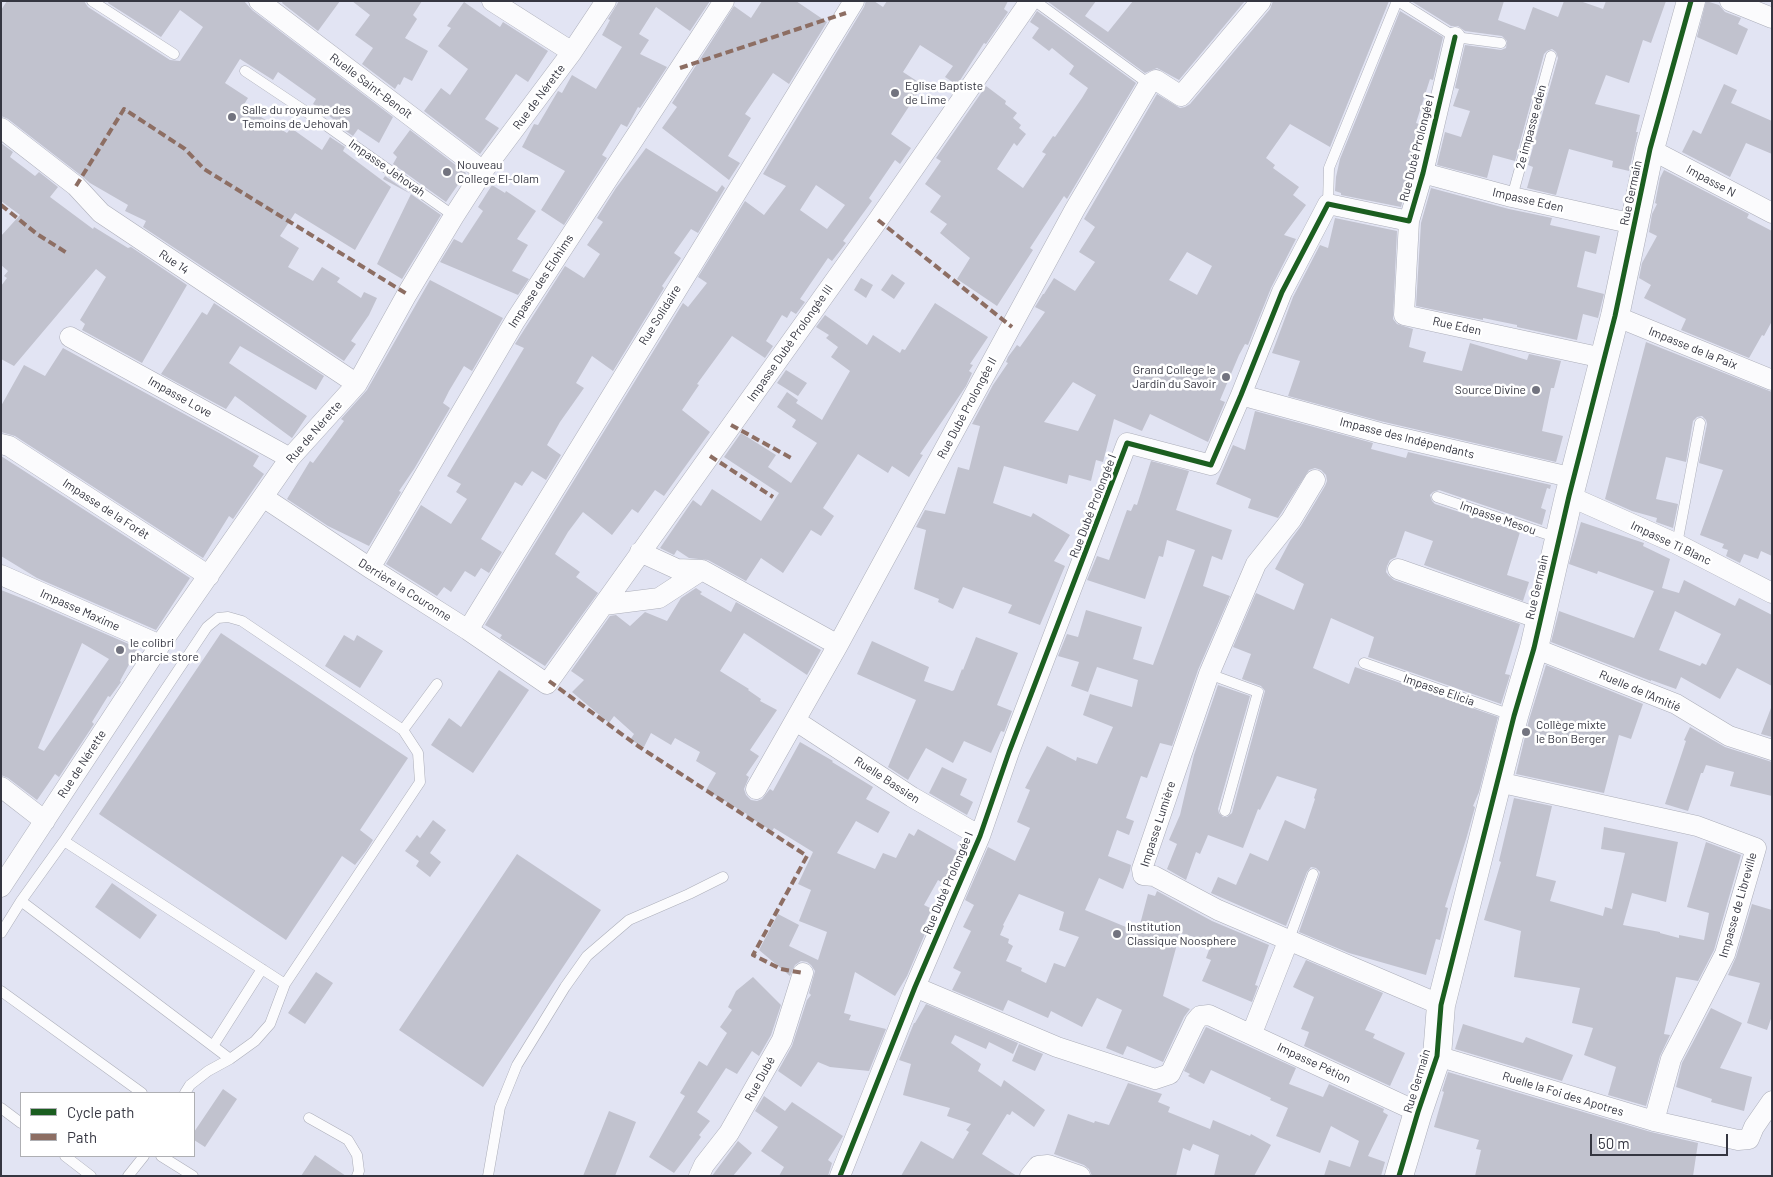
<!DOCTYPE html>
<meta charset="utf-8">
<style>
body{margin:0}
#map{position:relative;width:1773px;height:1177px;overflow:hidden;background:#e2e4f3;font-family:Barlow,sans-serif}
canvas{display:block}
.frame{position:absolute;inset:0;border:2px solid #353641;pointer-events:none}
.legend{position:absolute;left:20px;top:1092px;width:175px;height:65px;box-sizing:border-box;background:#fff;border:1px solid #aeafb3;margin:0;padding:6px 9px;list-style:none;font-size:15px;color:#353641}
.legend li{display:flex;align-items:center;gap:10px;height:25px}
.legend b{width:25px;border:1px solid #aeafb3}
.scale{position:absolute;left:1590px;top:1134px;width:138px;height:22px;box-sizing:border-box;border:2px solid #353641;border-top:0;padding-left:6px;font-size:15px;line-height:18px;white-space:nowrap;color:#353641;-webkit-text-stroke:4px #fff;paint-order:stroke}
</style>
<div id="map">
<canvas width="1773" height="1177"></canvas>
<div class="frame"></div>
<ul class="legend">
<li><b style="height:6px;background:#1b5e20"></b>Cycle path</li>
<li><b style="height:6px;background:#8d6e63"></b>Path</li>
</ul>
<div class="scale">50 m</div>
</div>
<script>
const context = document.querySelector('canvas').getContext('2d');
context.lineJoin = 'round';
function paint(path, color) { context.fillStyle = color; context.fill(path, 'evenodd'); }
const poly = rows => new Path2D(rows.map(r => 'M' + r).join(''));
function stroke(path, color, width, dash) { context.strokeStyle = color; context.lineWidth = width; context.lineCap = dash ? 'butt' : 'round'; context.setLineDash(dash || []); context.stroke(path); }
function write(font, color, halo, rows, align = 'center') {
  context.font = font + ' Barlow,sans-serif'; context.lineWidth = 5; context.setLineDash([]); context.textBaseline = 'middle'; context.strokeStyle = halo; context.fillStyle = color; for (const [text, x, y, turn = 0] of rows) {
    context.save(); context.translate(x, y); context.rotate((+turn || 0) * Math.PI / 180); context.textAlign = isNaN(turn) ? turn : align; if (halo) context.strokeText(text, 0, 0); context.fillText(text, 0, 0); context.restore();
  }
}
paint(poly([
 [7,1,84,1,88,7,170,60,180,61,203,27,180,10,161,37,108,3,109,1,244,1,252,10,393,117,379,143,358,129,353,136,337,125,338,123,328,115,329,114,313,104,316,99,278,72,273,80,240,59,225,83,248,98,243,106,287,133,291,128,322,150,330,137,345,147,343,151,391,187,355,250,295,213,280,236,299,248,288,267,313,281,322,267,340,278,337,282,361,298,364,292,377,298,369,315,351,341,356,344,344,361,143,227,146,221,125,211,128,205,90,183,83,177,8,119,1,116,1,10],
 [283,1,340,1,318,31,282,3],
 [352,1,422,1,413,15,417,19,405,38,428,51,412,81,404,77,400,85,398,84,395,89,362,64,373,48,355,35,370,15],
 [619,1,710,1,690,31,656,7,639,34,649,40,640,54,667,67,640,108,638,107,627,127,621,124,602,155,607,158,564,225,541,210,565,171,522,147,534,124,538,125,558,91,562,93,572,75,596,89,622,47,602,35,610,20,608,19],
 [762,1,796,1,827,22,789,84,773,73,745,114,751,118,728,156,740,163,729,180,662,128,677,107,672,103,734,6,751,18],
 [866,1,874,1,883,7,887,1,1008,1,1004,9,1008,12,986,44,984,43,957,85,945,77,953,66,920,45,903,72,923,85,891,134,911,148,900,164,895,160,869,198,872,201,843,241,846,243,832,261,828,258,800,299,805,302,796,314,791,311,787,318,782,315,766,341,773,346,765,358,732,336,697,384,699,385,682,410,710,432,664,496,655,490,638,513,632,509,612,535,583,512,568,532,555,554,580,572,576,577,598,593,545,666,500,638,502,635,485,625,683,303,688,307,707,283,698,277,745,201,764,215,786,186,763,174,864,7],
 [816,185,845,205,827,229,800,210],
 [1047,1,1096,1,1085,16,1108,32,1133,1,1245,1,1179,80,1157,68,1145,73],
 [1273,1,1389,1,1330,147,1290,124,1266,158,1275,165,1273,168,1299,187,1293,195,1306,205,1284,235,1296,239,1271,288,1248,345,1245,344,1239,355,1220,400,1225,402,1208,442,1150,414,1142,431,1114,419,1103,462,1096,460,1091,481,1069,475,1067,484,1004,466,993,503,1031,517,1033,513,1070,535,1054,561,1065,566,1040,625,1008,613,1012,605,963,587,953,609,938,602,939,599,914,589,926,530,916,527,925,510,945,514,958,467,969,470,980,426,972,424,993,385,1008,363,1006,362,1008,357,1017,345,1020,347,1045,312,1035,307,1043,294,1044,294,1054,278,1075,291,1095,262,1079,252,1095,227,1084,219,1157,94,1180,108,1185,107,1190,104,1270,9],
 [1187,252,1212,266,1197,295,1169,280],
 [1073,382,1096,395,1078,431,1044,422],
 [1411,1,1504,1,1498,20,1525,30,1533,7,1558,17,1564,1,1580,1,1603,9,1606,1,1666,1,1651,43,1643,40,1629,83,1606,75,1595,104,1640,115,1636,132,1638,132,1629,171,1612,167,1613,161,1569,149,1556,195,1527,188,1533,167,1528,165,1558,58,1556,52,1552,49,1547,51,1544,54,1515,161,1493,155,1487,178,1437,165,1445,132,1461,137,1470,111,1453,106,1459,89,1455,88,1465,45,1501,50,1506,48,1507,41,1502,36,1465,31,1458,26,1451,26],
 [1706,1,1719,5,1725,12,1741,18,1738,24,1748,29,1737,55,1697,37],
 [464,2,500,27,503,22,548,51,528,82,516,74,485,119,499,128,480,154,424,111,441,88,450,95,468,69,438,46,451,28,447,26],
 [1037,11,1136,83,1067,199,1064,196,1030,248,1033,250,997,306,957,279,970,258,940,233,947,224,930,212,941,196,925,184,941,161,936,158,986,86,1006,101,1005,104,1017,113,1013,118,1021,125,1019,128,1026,134,1017,146,1014,143,997,169,1023,188,1046,154,1042,152,1053,136,1055,137,1082,98,1088,88,1069,74,1074,66,1052,48,1049,51,1032,38,1039,28,1030,22],
 [1400,11,1443,37,1433,80,1430,79,1416,123,1422,125,1401,207,1341,195,1341,193,1335,191,1336,177,1340,159],
 [1724,84,1737,90,1731,103,1772,121,1772,154,1746,143,1730,177,1682,152,1693,130,1701,134],
 [410,130,466,173,446,202,393,164,397,157,393,153],
 [1,143,13,152,10,157,35,176,39,172,58,187,50,197,93,229,94,227,128,248,131,247,187,285,142,363,82,330,85,324,80,320,106,277,96,269,14,366,1,359,1,286,7,278,4,276,8,271,1,265,1,236,20,215,1,201],
 [646,148,717,192,722,185,725,188,698,233,691,229,674,253,681,258,662,286,664,288,613,371,592,356,576,383,584,388,560,422,547,445,561,455,546,480,532,471,522,486,515,482,481,539,502,552,489,573,481,568,475,577,465,571,451,592,444,587,437,596,386,564,421,505,451,524,467,499,456,492,461,484,447,476,524,348,515,344,565,266,584,278,600,254,587,245,603,222,597,218,616,188],
 [1664,170,1749,214,1747,218,1772,231,1772,321,1764,336,1762,335,1749,358,1681,330,1686,319,1644,298,1651,285,1639,278,1642,263,1657,236,1649,232,1652,214,1657,204,1655,203,1660,178],
 [385,176,441,215,402,279,377,264,411,194,383,179],
 [492,185,505,193,506,191,536,211,517,239,528,245,512,271,529,279,518,295,440,262,454,239,462,243,483,211,478,207],
 [1431,188,1509,209,1552,218,1550,225,1600,236,1596,254,1585,251,1577,287,1604,294,1598,318,1583,314,1577,340,1517,327,1517,325,1483,318,1483,320,1416,306,1421,223],
 [1335,218,1397,231,1393,319,1397,324,1413,329,1409,347,1426,352,1423,362,1462,371,1470,343,1527,360,1529,354,1561,361,1554,388,1551,388,1542,431,1563,436,1556,462,1380,421,1288,396,1300,361,1272,353,1293,297,1320,245,1328,248],
 [892,274,905,283,894,299,881,290],
 [861,278,873,285,866,298,854,290],
 [430,280,503,318,472,371,464,366,449,391,443,403,450,408,414,469,399,491,401,492,369,546,328,526,287,499,310,461,313,463,344,421,341,419,367,390],
 [214,303,324,376,316,390,240,346,229,363,307,416,292,438,235,396,226,409,161,374,202,312,207,315],
 [935,303,988,337,970,364,973,365,969,371,972,373,966,386,920,454,923,455,909,477,892,466,888,473,858,454,823,508,834,516,821,536,811,530,783,573,761,558,746,581,708,560,689,558,677,550,674,555,660,548,693,500,701,506,712,489,761,521,779,493,724,457,741,433,776,455,768,467,791,483,817,443,792,427,796,420,777,407,787,392,798,400,796,403,822,420,850,371,831,357,838,347,826,338,829,335,816,327,825,315,867,345,873,335,900,353,902,349,905,350],
 [1646,342,1772,392,1772,556,1761,551,1758,559,1744,554,1740,563,1726,556,1728,550,1722,548,1724,544,1700,535,1723,470,1699,463,1707,424,1706,420,1702,416,1697,417,1693,421,1686,462,1666,457,1656,499,1678,504,1673,528,1656,522,1657,518,1632,511,1605,499],
 [63,348,221,434,259,456,253,466,264,474,233,519,229,516,203,558,15,436,1,432,1,406,24,365,45,376],
 [786,370,807,383,798,396,777,383],
 [1255,411,1373,443,1371,449,1406,458,1408,452,1551,485,1550,489,1547,488,1541,508,1546,510,1542,525,1439,490,1433,492,1430,495,1432,501,1435,504,1520,532,1507,575,1529,582,1523,601,1424,565,1433,541,1405,531,1396,557,1390,560,1387,566,1386,572,1389,576,1394,580,1520,624,1505,674,1510,675,1501,704,1368,657,1374,637,1331,618,1313,668,1349,684,1355,667,1498,717,1479,792,1473,806,1475,807,1467,836,1445,907,1448,908,1440,940,1436,939,1426,975,1349,953,1299,932,1319,876,1320,872,1316,868,1311,867,1307,872,1286,926,1211,893,1218,877,1236,885,1250,853,1268,861,1285,820,1305,829,1315,799,1314,798,1317,789,1277,776,1260,810,1258,809,1243,848,1208,835,1200,854,1196,852,1186,880,1167,869,1177,844,1169,840,1180,815,1194,755,1218,685,1250,696,1218,809,1219,813,1223,817,1227,817,1232,813,1265,691,1261,686,1242,679,1251,654,1233,647,1256,593,1294,610,1304,584,1275,569,1290,541,1301,526,1325,486,1327,481,1326,475,1321,470,1315,468,1309,470,1278,518,1248,508,1251,499,1216,484,1233,445,1245,450],
 [1,456,190,578,156,630,37,578,1,556],
 [1151,461,1189,471,1176,510,1232,530,1222,560,1212,556,1203,586,1230,596,1198,670,1172,746,1160,743,1147,778,1141,776,1126,818,1134,821,1129,835,1117,830,1108,856,1131,865,1130,871,1123,889,1099,878,1085,910,1138,932,1148,894,1155,896,1157,891,1212,921,1269,945,1255,985,1258,986,1252,1002,1202,981,1211,960,1206,958,1212,942,1180,933,1163,996,1190,1009,1184,1017,1163,1062,1127,1046,1123,1055,1106,1048,1122,1010,1097,998,1082,1027,1051,1011,1048,1018,1008,1000,1003,1011,952,990,961,972,953,968,971,931,963,927,974,905,965,900,988,847,1015,861,1030,828,1017,822,1030,790,1025,788,1047,746,1076,761,1077,757,1097,764,1113,727,1083,715,1090,694,1132,707,1138,680,1097,667,1088,692,1071,686,1079,662,1058,656,1067,634,1078,637,1086,610,1142,627,1133,659,1153,665,1195,550,1167,540,1163,557,1159,556,1145,599,1087,580,1097,556,1109,560,1127,510,1131,511,1134,504,1137,505],
 [1019,894,1064,912,1059,930,1079,937,1065,967,1054,963,1046,983,1021,971,1022,968,1006,961,1013,946,1008,943,1009,939,1000,935,1004,926,1003,925],
 [1581,522,1644,543,1643,546,1670,559,1662,588,1679,593,1684,580,1735,606,1739,598,1772,615,1772,686,1737,668,1720,699,1681,677,1676,689,1651,680,1651,681,1551,642,1559,611,1634,638,1654,591,1598,571,1597,574,1569,564],
 [1675,611,1721,634,1706,665,1702,663,1700,666,1659,650],
 [696,588,702,592,700,594,731,612,736,602,821,650,807,675,744,633,720,671,749,689,748,690,761,699,760,701,777,710,750,750,759,756,746,775,749,777,744,789,746,795,751,800,757,801,762,799,770,789,773,791,800,742,833,761,832,762,873,787,866,799,890,812,878,833,856,821,837,853,875,869,883,853,896,858,909,833,914,836,918,829,960,853,946,885,938,880,924,905,932,909,923,927,927,929,907,976,895,996,855,972,844,1013,851,1015,849,1020,886,1029,869,1071,830,1067,818,1062,801,1087,778,1071,792,1046,807,1000,811,995,809,993,815,971,811,965,807,962,801,961,795,965,790,976,759,950,778,914,799,925,789,946,818,960,827,932,799,921,811,890,798,884,813,852,774,828,772,831,746,815,747,814,706,790,716,773,696,761,700,752,675,738,671,745,651,733,644,747,630,740,634,734,614,716,609,723,572,692,584,680,571,671,610,616,616,615,630,626,645,612,667,621,681,598],
 [1,590,34,603,138,648,120,681,121,682,110,697,108,696,92,722,94,724,59,777,55,774,37,800,8,778,1,775],
 [82,643,109,659,44,751,38,748],
 [221,633,408,758,360,830,373,840,366,851,355,865,342,856,286,940,99,814],
 [344,635,354,641,357,635,383,651,360,688,325,666],
 [976,637,1018,653,997,705,1012,711,1004,732,1001,731,991,753,964,741,953,763,926,748,908,780,888,767,916,700,857,674,872,641,929,667,924,681,952,691,954,690,962,669,963,670],
 [1546,665,1643,704,1631,739,1619,735,1604,793,1516,774,1529,720],
 [499,670,529,690,473,773,431,745,449,718,461,727],
 [1771,708,1772,708,1772,737,1761,734],
 [1690,727,1725,747,1772,762,1772,796,1730,786,1734,772,1706,765,1703,773,1701,773,1688,811,1665,804,1686,741,1684,740],
 [942,767,967,779,960,795,973,802,967,815,929,793],
 [1514,798,1552,806,1536,876,1556,881,1550,901,1603,916,1605,907,1612,909,1625,853,1601,849,1604,827,1678,842,1666,902,1632,893,1623,925,1660,932,1660,933,1679,938,1679,935,1704,940,1709,913,1687,907,1706,842,1741,855,1714,950,1698,981,1676,977,1664,1034,1670,1035,1660,1056,1646,1106,1608,1095,1616,1067,1584,1055,1593,1028,1572,1023,1580,988,1514,977,1521,931,1484,920,1501,862,1499,861],
 [433,820,446,830,430,853,441,862,430,877,416,866,419,861,405,851,417,835,420,838],
 [517,854,601,910,483,1087,399,1030],
 [112,883,157,915,140,939,95,907],
 [1752,904,1772,910,1772,1016,1767,1030,1747,1023,1760,983,1728,975,1736,957],
 [1306,960,1383,993,1365,1030,1375,1034,1373,1038,1405,1053,1390,1086,1304,1046,1309,1032,1301,1029,1314,997,1293,987],
 [316,972,333,983,305,1024,288,1013],
 [753,977,781,1005,771,1035,759,1056,752,1051,737,1074,726,1068,697,1112,710,1121,699,1135,701,1137,674,1173,649,1157,685,1096,680,1093,699,1061,707,1066,727,1033,720,1027,732,1010,728,1007,736,991],
 [926,1004,1018,1043,1013,1054,989,1042,986,1049,955,1035,951,1043,981,1064,978,1071,1001,1087,1004,1080,1045,1110,1034,1127,1012,1111,1010,1115,1007,1114,982,1154,1017,1176,901,1176,921,1141,953,1159,969,1132,966,1130,971,1124,947,1116,950,1108,903,1095,911,1064,899,1060,914,1023,915,1023],
 [1711,1008,1742,1023,1720,1068,1752,1077,1744,1111,1711,1102,1712,1099,1676,1087,1682,1063],
 [1463,1024,1523,1043,1526,1037,1573,1055,1562,1081,1455,1049],
 [1206,1027,1296,1068,1289,1084,1323,1097,1329,1084,1384,1109,1383,1112,1388,1115,1368,1156,1385,1162,1381,1176,1324,1176,1329,1160,1350,1167,1359,1141,1331,1126,1320,1153,1276,1136,1288,1108,1270,1100,1271,1098,1211,1070,1204,1084,1188,1076,1190,1074,1184,1071],
 [1019,1044,1043,1054,1035,1071,1012,1061],
 [1448,1072,1651,1132,1698,1143,1693,1176,1475,1176,1481,1150,1476,1149,1479,1140,1434,1127,1444,1092,1442,1091],
 [1128,1083,1162,1094,1158,1102,1170,1107,1168,1112,1210,1129,1213,1120,1250,1136,1251,1134,1271,1145,1254,1176,1214,1176,1219,1155,1193,1144,1190,1151,1183,1148,1176,1176,1092,1176,1089,1169,1084,1165,1054,1154,1068,1114,1094,1123,1095,1121,1109,1125],
 [223,1089,237,1099,205,1147,194,1140,194,1132],
 [764,1096,785,1111,792,1102,843,1136,828,1160,832,1163,828,1176,779,1176,784,1167,761,1151,778,1127,755,1111],
 [609,1111,636,1122,615,1176,583,1176],
 [738,1141,752,1153,733,1176,712,1176],
 [315,1155,346,1176,301,1176]
]), '#c1c2ce');
const lane = poly([
 [92,1,174,54],
 [1035,1,1149,84],
 [1398,1,1455,37,1501,43],
 [245,71,317,119,454,216],
 [1512,197,1551,56],
 [1328,204,1329,168,1397,1],
 [1437,497,1558,538],
 [1677,544,1700,423],
 [1364,663,1514,716],
 [1209,674,1258,692,1225,811],
 [403,730,437,684],
 [64,841,285,984],
 [21,901,230,1059],
 [1,933,21,901,64,841,207,627,218,618,228,617,242,621,403,730,418,753,420,782,285,984,270,1024,255,1041,230,1059,208,1071,190,1085,185,1093],
 [1289,939,1313,874],
 [1,991,142,1093],
 [213,1046,262,969],
 [1,1108,21,1123],
 [309,1118,348,1140,357,1155,359,1171,357,1176],
 [65,1156,91,1176],
 [161,1156,193,1176],
 [128,1176,144,1156],
 [488,1176,500,1107,517,1065,565,987,587,956,629,920,689,894,723,877]
]);
const street = poly([
 [259,1,483,171],
 [492,1,572,52],
 [1730,1,1772,18],
 [1,128,76,186,101,213,357,384],
 [1650,149,1772,213],
 [1423,173,1512,197,1634,224],
 [1409,221,1404,315,1603,358],
 [1615,316,1772,380],
 [70,337,290,458],
 [1241,395,1380,433,1574,478],
 [1,444,9,446,209,576],
 [1315,480,1291,520,1256,564,1209,674,1142,869,1143,875,1154,876,1218,910,1441,1005],
 [1569,496,1677,544,1772,593],
 [263,497,370,568,468,630,547,684,878,220,1030,1],
 [640,552,677,569,702,570],
 [370,568,515,321,724,1],
 [1398,569,1540,619],
 [1,575,160,645],
 [604,605,659,598,702,570,838,645,1075,209,1149,84,1156,80,1181,96,1261,1],
 [468,630,854,1],
 [1534,648,1676,704,1729,736,1772,750],
 [796,721,912,797,980,836],
 [1498,782,1697,826,1756,848,1725,954,1671,1059,1654,1121],
 [1,787,45,821],
 [756,789,838,645],
 [1,887,160,645,290,458,357,384,407,294,454,216,483,171,572,52,606,1],
 [915,987,1057,1047,1155,1079,1170,1074,1195,1022,1200,1016,1209,1015,1418,1112],
 [1252,1033,1289,939],
 [1437,1056,1654,1121,1738,1140,1749,1139,1754,1127,1772,1101],
 [699,1176,704,1165,729,1133,782,1040,803,973],
 [840,1176,915,987,980,836,1009,752,1127,443,1211,465,1241,395,1282,292,1328,204,1409,221,1423,173,1455,37],
 [1030,1176,1038,1166,1048,1165,1080,1176]
]);
const secondary = poly([
 [1399,1176,1418,1112,1437,1056,1441,1005,1514,716,1534,648,1569,496,1615,316,1650,149,1691,1]
]);
stroke(lane, '#acaeb9', 11);
stroke(street, '#acaeb9', 21);
stroke(secondary, '#acaeb9', 29);
stroke(lane, '#fbfbfd', 10);
stroke(street, '#fbfbfd', 20);
stroke(secondary, '#fbfbfd', 28);
stroke(poly([
 [680,68,846,13],
 [76,186,124,109,185,149,204,169,407,294],
 [1,205,37,234,67,253],
 [878,220,1012,327],
 [731,425,793,459],
 [710,456,773,497],
 [549,681,638,746,807,856,753,955,781,969,803,973]
]), '#8d6e63', 4, [8, 4]);
stroke(poly([
 [840,1176,915,987,980,836,1009,752,1127,443,1211,465,1241,395,1282,292,1328,204,1409,221,1423,173,1455,37],
 [1399,1176,1418,1112,1437,1056,1441,1005,1514,716,1534,648,1569,496,1615,316,1650,149,1691,1]
]), '#1b5e20', 5);
for (const [x, y, r, color] of [
 [895,93,5,"#72737f"],
 [232,117,5,"#72737f"],
 [447,172,5,"#72737f"],
 [1226,377,5,"#72737f"],
 [1536,390,5,"#72737f"],
 [120,650,5,"#72737f"],
 [1526,732,5,"#72737f"],
 [1117,934,5,"#72737f"]
]) { const dot = new Path2D(); dot.arc(x, y, r, 0, 2 * Math.PI); context.fillStyle = color; context.fill(dot); stroke(dot, '#fff', 2); }
write('12px', '#353641', '#fff', [
 ["Ruelle Saint-Benoît",371,86,37],
 ["Rue de Nérette",539,97,-53],
 ["2e impasse eden",1531,127,-75],
 ["Rue Dubé Prolongée I",1417,148,-76],
 ["Impasse Jehovah",387,168,35],
 ["Impasse N",1711,181,28],
 ["Rue Germain",1631,193,-78],
 ["Impasse Eden",1528,200,13],
 ["Rue 14",174,262,34],
 ["Impasse des Elohims",541,281,-57],
 ["Rue Solidaire",660,315,-58],
 ["Rue Eden",1457,326,12],
 ["Impasse Dubé Prolongée III",790,343,-55],
 ["Impasse de la Paix",1693,348,22],
 ["Impasse Love",180,397,29],
 ["Rue Dubé Prolongée II",967,408,-62],
 ["Rue de Nérette",314,432,-49],
 ["Impasse des Indépendants",1407,438,14],
 ["Rue Dubé Prolongée I",1093,506,-69],
 ["Impasse de la Forêt",106,509,33],
 ["Impasse Mesou",1498,518,19],
 ["Impasse Ti Blanc",1671,543,25],
 ["Rue Germain",1537,587,-77],
 ["Derrière la Couronne",405,590,32],
 ["Impasse Maxime",80,610,24],
 ["Impasse Elicia",1439,690,19],
 ["Ruelle de l'Amitié",1640,691,23],
 ["Rue de Nérette",82,764,-57],
 ["Ruelle Bassien",887,780,33],
 ["Impasse Lumière",1158,824,-72],
 ["Rue Dubé Prolongée I",948,883,-67],
 ["Impasse de Libreville",1738,905,-74],
 ["Impasse Pétion",1314,1063,25],
 ["Rue Dubé",760,1079,-61],
 ["Rue Germain",1417,1081,-73],
 ["Ruelle la Foi des Apotres",1563,1094,17]
]);
write('12px', '#353641', '#fff', [
 ["Eglise Baptiste",905,86],
 ["de Lime",905,100],
 ["Salle du royaume des",242,110],
 ["Temoins de Jehovah",242,124],
 ["Nouveau",457,165],
 ["College El-Olam",457,179],
 ["Grand College le",1216,370,"right"],
 ["Jardin du Savoir",1216,384,"right"],
 ["Source Divine",1526,390,"right"],
 ["le colibri",130,643],
 ["pharcie store",130,657],
 ["Collège mixte",1536,725],
 ["le Bon Berger",1536,739],
 ["Institution",1127,927],
 ["Classique Noosphere",1127,941]
], 'left');
</script>
